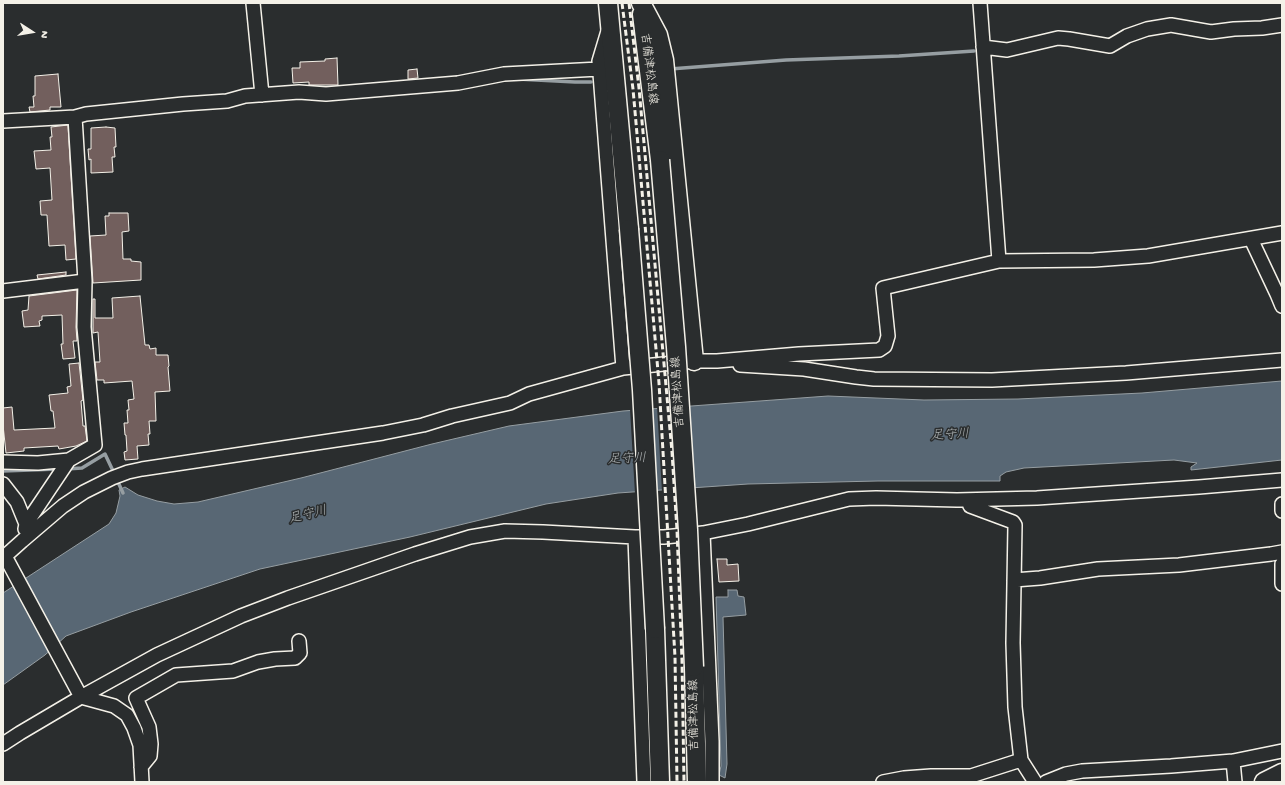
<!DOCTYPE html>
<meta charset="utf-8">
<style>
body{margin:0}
#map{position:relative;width:1285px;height:785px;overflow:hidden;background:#2a2d2e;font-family:"Gochi Hand",sans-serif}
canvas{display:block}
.frame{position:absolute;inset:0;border:4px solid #f4f1e8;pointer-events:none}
.north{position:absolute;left:12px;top:12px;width:40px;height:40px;-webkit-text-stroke:3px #2a2d2e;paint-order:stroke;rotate:102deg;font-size:11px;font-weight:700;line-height:16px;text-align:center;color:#f4f1e8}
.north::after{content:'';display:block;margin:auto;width:14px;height:18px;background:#f4f1e8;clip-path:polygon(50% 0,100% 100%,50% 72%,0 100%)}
</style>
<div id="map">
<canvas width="1285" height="785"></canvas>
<div class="frame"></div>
<div class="north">N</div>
</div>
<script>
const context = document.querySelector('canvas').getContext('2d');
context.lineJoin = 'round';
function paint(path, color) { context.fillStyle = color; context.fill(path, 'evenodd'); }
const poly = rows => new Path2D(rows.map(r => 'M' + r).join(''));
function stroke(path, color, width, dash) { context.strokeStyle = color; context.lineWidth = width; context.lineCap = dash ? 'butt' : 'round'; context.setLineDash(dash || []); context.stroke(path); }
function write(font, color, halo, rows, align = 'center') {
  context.font = font + ' "Gochi Hand","Klee One",sans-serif'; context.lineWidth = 3; context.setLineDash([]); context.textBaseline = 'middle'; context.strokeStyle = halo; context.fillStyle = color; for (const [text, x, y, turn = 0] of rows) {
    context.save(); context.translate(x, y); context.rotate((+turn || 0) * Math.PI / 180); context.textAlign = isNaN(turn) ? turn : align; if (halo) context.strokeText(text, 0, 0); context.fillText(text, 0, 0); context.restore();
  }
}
const water = poly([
 [1282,381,1282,460,1191,470,1191,467,1197,463,1174,460,1024,468,1006,472,1000,476,1000,481,878,481,748,484,618,493,546,504,410,537,260,569,131,612,66,636,45,655,3,685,3,593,109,524,116,513,120,496,119,490,125,487,138,495,157,501,174,504,198,502,301,478,432,444,509,426,623,411,828,396,924,400,1018,399,1142,393,1282,381],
 [728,590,737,590,738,596,744,597,746,615,723,617,727,764,725,778,719,775,721,766,716,597,728,597,728,590]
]);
paint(water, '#586774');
stroke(water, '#969ea2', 1);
paint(poly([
 [672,405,677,491,662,492,657,406],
 [649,407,654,492,635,494,630,409]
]), '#2a2d2e');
stroke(poly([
 [670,69,786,60,899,56,974,51],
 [517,79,575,82,591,82],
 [66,469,82,468,105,454,114,473],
 [3,471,58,469],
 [118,482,123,493]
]), '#969ea2', 3.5);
const building = poly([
 [337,58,338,85,309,85,309,82,293,83,292,68,300,68,300,62,325,61,325,59,337,58],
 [417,69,418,78,408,79,408,70,417,69],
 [58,74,61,107,50,107,50,110,30,112,29,107,34,107,33,96,35,96,35,76,58,74],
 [68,125,76,259,66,260,65,245,49,246,47,215,41,215,40,201,52,200,50,168,36,169,34,151,51,150,50,137,52,137,51,127,68,125],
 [106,127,115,128,116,147,114,147,115,157,112,157,113,172,91,173,91,159,89,160,88,149,91,149,91,128,106,127],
 [109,213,128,213,129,231,122,232,123,259,131,259,131,261,141,262,141,280,93,283,90,236,106,235,105,216,109,216,109,213],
 [66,272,66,275,38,279,37,275,66,272],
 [77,290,76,327,77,341,73,341,75,358,63,359,61,344,63,344,62,315,42,316,42,320,39,321,40,326,24,327,22,311,28,310,29,296,77,290],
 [140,296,145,345,149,345,150,349,156,348,156,355,168,355,169,366,168,367,170,391,155,392,156,421,149,421,150,434,148,434,149,445,137,446,138,459,125,460,124,452,127,451,126,435,125,435,124,423,128,423,127,410,129,410,128,400,134,399,132,381,104,383,104,380,97,380,95,362,100,362,98,332,93,333,93,299,95,299,95,318,113,318,112,298,140,296],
 [79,363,83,400,81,401,83,426,85,426,87,441,76,446,59,449,58,446,24,448,24,451,6,453,3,425,3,408,12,407,14,430,55,428,53,411,51,411,49,395,68,393,67,387,71,386,69,364,79,363],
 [717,559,727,559,727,565,738,564,739,581,719,582,717,559]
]);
paint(building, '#725f5d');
stroke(building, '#f4f1e8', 1);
const minor = poly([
 [253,3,262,95],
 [980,3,999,261],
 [608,31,599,61,623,368],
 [983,47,1007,50,1058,38,1069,39,1110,46,1127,36,1147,29,1171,25,1211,32,1234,29,1262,28,1282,25],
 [75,117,86,114,183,104,227,101,245,96,299,92,326,94,458,83,504,74,599,69],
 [3,121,75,117,85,281,84,327,95,445,69,460,26,524],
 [1251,239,1277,294,1282,306],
 [3,291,85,281],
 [740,365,804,369,856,377,874,379,992,380,1126,373,1282,360],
 [3,462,38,463,69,460],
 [3,484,17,502,26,524,25,529],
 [968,500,970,506,1013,522,1015,525,1013,643,1015,707,1021,760],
 [1282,504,1282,511],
 [703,533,712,741,712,782],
 [635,537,644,782],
 [5,556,81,697,114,706,127,715,134,728,140,745,142,782],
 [3,558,22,541,63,506,84,492,112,478,128,472,142,469,383,433,423,425,452,416,510,403,529,394,623,368,694,361,717,361,799,354,879,350,885,346,888,336,883,288,999,261,1094,260,1148,256,1282,233],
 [1282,564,1282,584],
 [1014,580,1040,578,1098,569,1179,565,1271,554,1282,552],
 [3,744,20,733,81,697,157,655,241,616,288,598,415,554,470,537,505,531,543,532,635,537,664,537,703,533,748,524,849,499,876,498,957,500,1037,498,1199,487,1282,480],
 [1233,761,1235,782],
 [141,767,150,756,151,744,149,727,136,698,176,675,233,671,258,662,275,659,295,658,300,653,299,641],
 [883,782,904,778,931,776,971,776,1021,760,1035,782],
 [1046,782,1066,774,1082,771,1171,766,1233,761,1282,751]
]);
const secondary = poly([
 [608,3,629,229],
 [641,3,658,35,664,60,694,361],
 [642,14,660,160],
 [655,629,660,782],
 [694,667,697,782],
 [1264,782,1282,773]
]);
stroke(minor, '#f4f1e8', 16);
stroke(secondary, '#f4f1e8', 21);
stroke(minor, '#2a2d2e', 13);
stroke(secondary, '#2a2d2e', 18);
stroke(poly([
 [622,3,633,89,659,383,675,657,677,782],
 [629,3,639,88,672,452,677,530,682,660,684,782]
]), '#f4f1e8', 3, [6, 3]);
const secondaryBridge = poly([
 [660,160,676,347,688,530,694,667],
 [629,229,642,390,655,629]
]);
stroke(secondaryBridge, '#f4f1e8', 21, []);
stroke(secondaryBridge, '#2a2d2e', 18);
write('12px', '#f4f1e8', '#2a2d2e', [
 ["吉備津松島線",648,69,83],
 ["吉備津松島線",679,392,-94],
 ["吉備津松島線",695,715,-91]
]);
write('italic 13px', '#aeb3b4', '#2a2d2e', [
 ["足守川",950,436,-4],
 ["足守川",627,460,-3],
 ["足守川",308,516,-14]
]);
</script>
